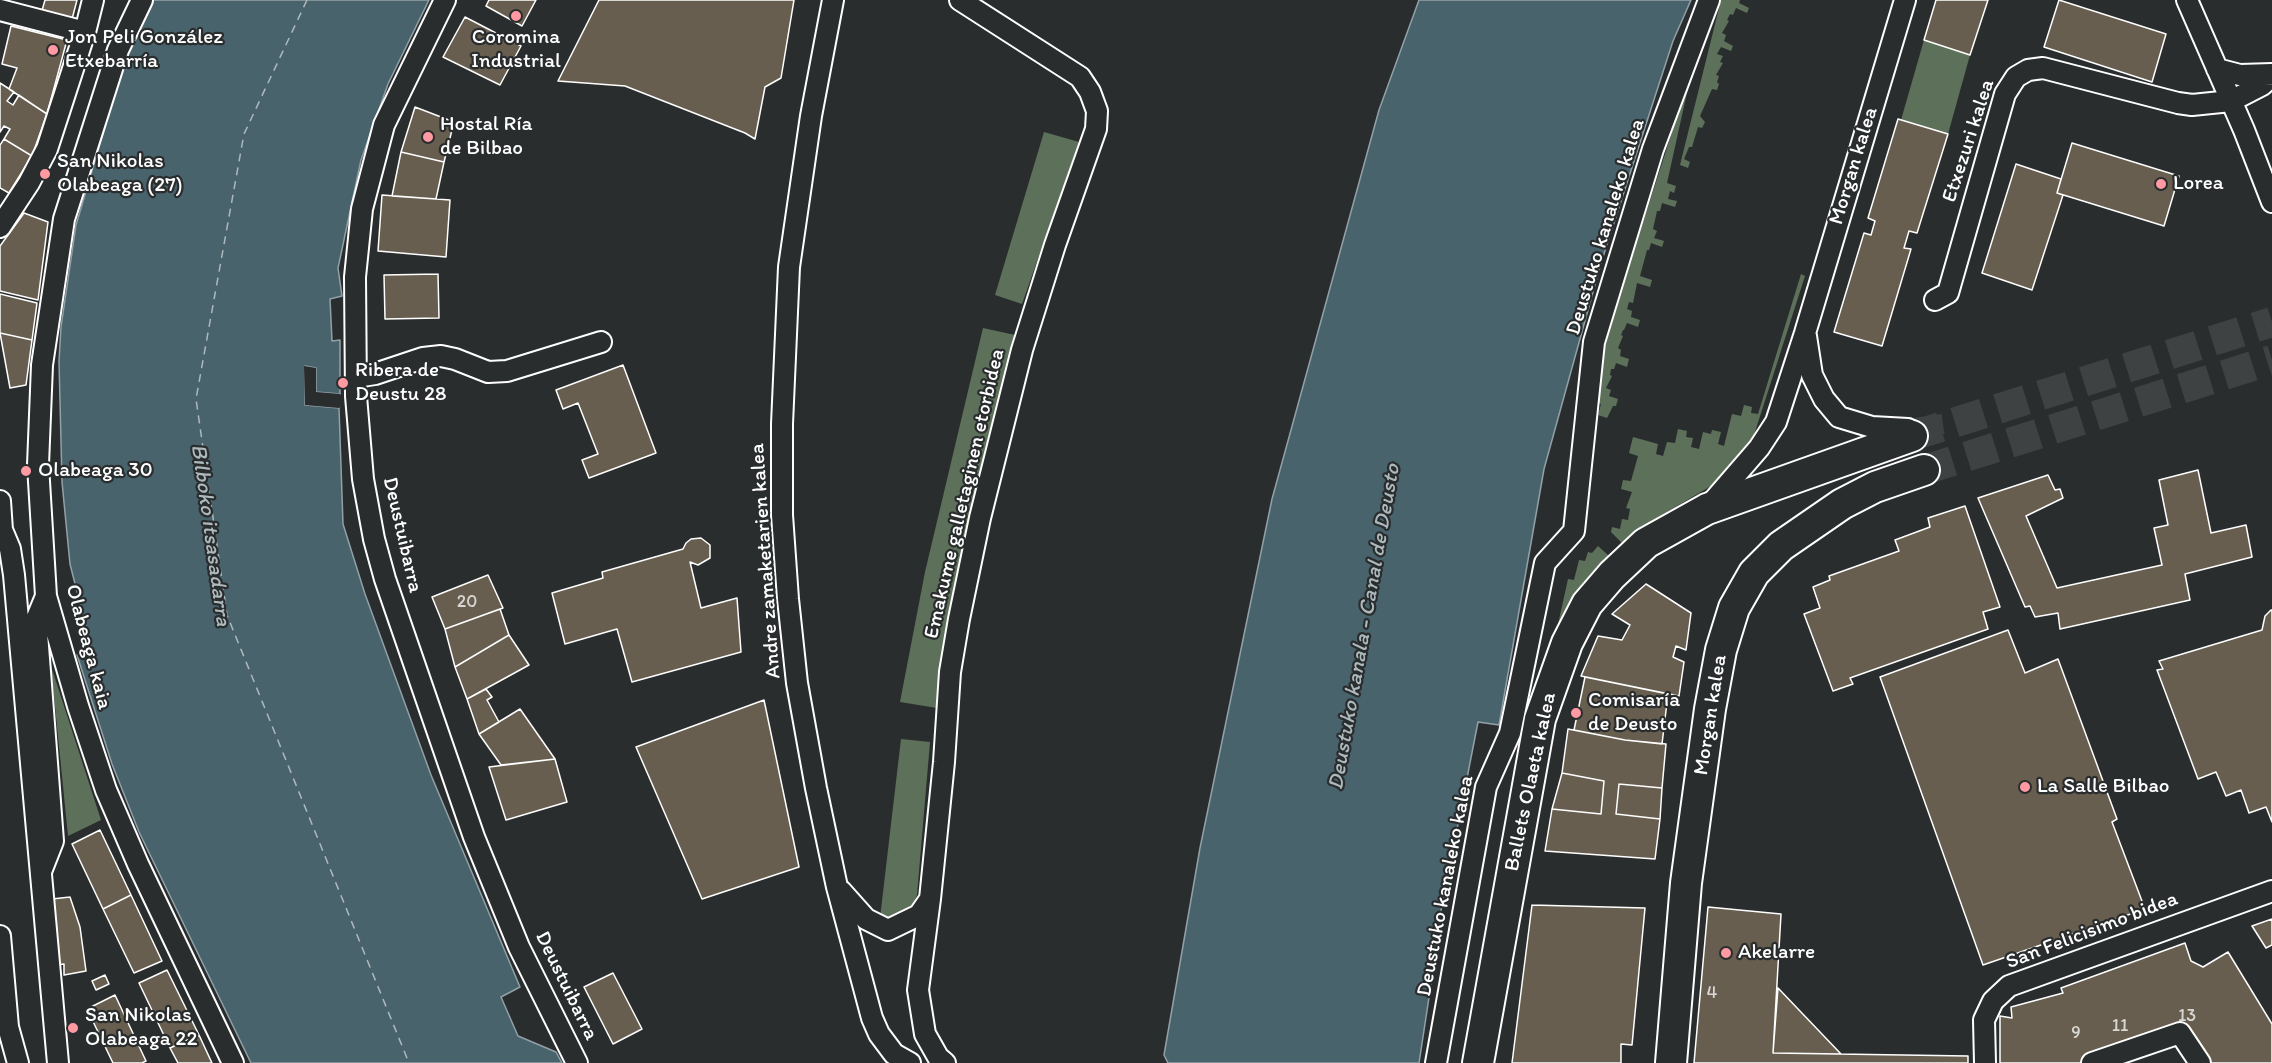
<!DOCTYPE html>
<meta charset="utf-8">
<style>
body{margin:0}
canvas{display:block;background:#2a2d2e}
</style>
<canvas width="2272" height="1063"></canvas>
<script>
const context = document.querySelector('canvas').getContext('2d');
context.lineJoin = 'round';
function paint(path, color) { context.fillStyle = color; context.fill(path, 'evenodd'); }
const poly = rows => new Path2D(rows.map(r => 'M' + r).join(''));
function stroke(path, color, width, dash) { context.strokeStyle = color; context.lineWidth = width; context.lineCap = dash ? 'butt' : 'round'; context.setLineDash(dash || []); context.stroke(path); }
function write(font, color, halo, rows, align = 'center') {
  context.font = font + ' Itim,sans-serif'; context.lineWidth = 4.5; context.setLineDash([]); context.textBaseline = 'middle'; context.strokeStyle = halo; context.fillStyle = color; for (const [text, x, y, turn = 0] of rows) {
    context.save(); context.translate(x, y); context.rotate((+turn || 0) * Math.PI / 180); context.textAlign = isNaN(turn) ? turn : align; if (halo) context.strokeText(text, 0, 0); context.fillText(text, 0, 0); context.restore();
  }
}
paint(poly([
 [1721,0,1740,0,1739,3,1749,8,1747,13,1736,8,1733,15,1730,14,1727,20,1729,21,1722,33,1726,35,1724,41,1733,46,1731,51,1721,47,1717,54,1723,56,1720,62,1723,63,1716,75,1719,76,1717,82,1719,84,1717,90,1712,89,1700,116,1705,122,1702,128,1698,127,1692,147,1689,147,1684,159,1690,162,1688,168,1680,165],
 [1924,40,1970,55,1948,134,1901,120],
 [1692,70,1667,183,1676,186,1674,193,1670,191,1668,199,1677,201,1675,207,1662,203,1660,211,1657,211,1653,229,1657,231,1654,238,1664,241,1662,247,1651,243,1649,250,1647,250,1640,276,1652,280,1650,287,1637,283,1633,303,1629,302,1627,309,1632,311,1631,317,1640,320,1638,327,1627,323,1624,330,1623,330,1621,335,1623,336,1618,348,1621,350,1620,356,1629,359,1627,367,1616,363,1614,369,1611,369,1610,375,1612,376,1606,388,1611,390,1609,396,1618,399,1616,406,1613,406,1607,418,1598,415,1601,404,1596,403,1600,392,1596,391,1595,378,1628,269],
 [1044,132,1079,142,1022,304,995,295],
 [1801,274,1805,276,1754,435,1726,472,1711,486,1660,516,1623,544,1611,532,1612,527,1620,529,1622,519,1628,520,1630,509,1626,508,1632,492,1621,489,1623,480,1631,481,1638,456,1629,453,1633,437,1658,444,1656,454,1663,456,1667,442,1675,443,1678,429,1687,431,1686,437,1693,438,1691,447,1699,449,1703,432,1711,434,1712,430,1721,432,1718,444,1724,446,1732,414,1741,416,1744,405,1752,407,1751,413,1758,414],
 [983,328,1015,335,954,587,940,676,937,708,900,702,925,572],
 [1598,546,1609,556,1595,572,1555,638,1568,579,1574,580,1579,560,1585,561,1588,552,1592,553],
 [51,666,101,820,68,836],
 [901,739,930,742,917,895,910,913,897,920,885,920,880,918]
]), '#5d705a');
const water = poly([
 [153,0,429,0,388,84,361,160,338,268,342,296,330,299,332,341,340,340,340,394,316,392,316,368,305,366,305,405,339,408,343,524,365,594,431,775,520,987,501,997,518,1036,556,1052,562,1063,251,1063,139,832,112,764,77,655,92,651,70,564,62,482,59,361,61,327,76,225,127,52,153,0],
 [1419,0,1691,0,1673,41,1601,263,1544,469,1499,725,1478,722,1437,931,1439,932,1419,1063,1168,1063,1164,1055,1200,848,1272,499,1379,110,1419,0]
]);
paint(water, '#49636d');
stroke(water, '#92a1a7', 1.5);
paint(poly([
 [304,366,316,368,316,392,340,394,340,397,314,394,313,370,307,370,307,403,339,405,339,408,305,405]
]), '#2a2d2e');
stroke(poly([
 [307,0,244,134,196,399,227,615,409,1063]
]), '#adb9bd', 1.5, [8, 6]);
const building = poly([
 [45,0,77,0,71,23,41,14,45,0],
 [489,0,536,0,522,26,486,6,489,0],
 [599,0,794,0,781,78,765,87,755,139,745,133,625,86,558,81,599,0],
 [1936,0,1988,0,1970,55,1924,40,1936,0],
 [2059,0,2166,34,2152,82,2044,47,2059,0],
 [465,17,521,46,500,85,443,57,465,17],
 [11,26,67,40,47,114,9,89,17,68,2,64,11,26],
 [0,83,14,92,7,101,13,105,19,95,47,114,32,156,4,139,10,129,4,126,0,132,0,83],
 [415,107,454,122,444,162,401,152,415,107],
 [1898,119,1948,134,1917,233,1909,231,1904,248,1911,249,1882,346,1834,332,1864,233,1871,235,1875,221,1868,218,1898,119],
 [4,139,32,156,9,193,0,188,0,145,4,139],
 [2072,143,2179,176,2164,226,2057,193,2072,143],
 [401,152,444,162,436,199,392,196,401,152],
 [2016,164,2061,179,2057,193,2063,195,2032,290,1982,273,2016,164],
 [382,195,450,200,446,257,378,251,382,195],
 [24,213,48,222,38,300,0,291,0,246,24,213],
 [438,274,439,318,385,319,384,275,438,274],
 [0,294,37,303,32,340,0,333,0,294],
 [0,333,32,340,26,385,10,388,0,333],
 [623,365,656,453,589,478,582,460,598,454,578,403,563,409,556,390,623,365],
 [2198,470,2211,533,2246,525,2252,557,2185,574,2190,600,2060,629,2058,613,2035,617,2030,606,2025,607,1978,498,2048,475,2055,490,2060,489,2063,498,2026,516,2057,588,2162,565,2154,528,2168,525,2159,480,2198,470],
 [1965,506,2000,607,1983,612,1988,629,1850,678,1853,684,1833,691,1804,614,1820,608,1813,587,1830,580,1829,576,1899,551,1895,540,1930,527,1928,518,1965,506],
 [701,538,710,545,710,558,698,565,690,562,701,608,737,598,741,652,632,682,617,629,565,644,552,593,603,578,602,572,683,549,686,543,691,539,701,538],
 [488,575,503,608,445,629,432,597,488,575],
 [1646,584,1691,613,1686,650,1676,646,1673,657,1684,662,1679,696,1581,676,1598,636,1622,640,1630,625,1612,614,1646,584],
 [500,609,509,635,455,667,445,629,500,609],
 [2271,610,2272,610,2272,822,2266,807,2249,813,2241,790,2226,796,2216,772,2198,779,2157,670,2163,669,2159,661,2262,630,2265,616,2271,610],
 [2008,630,2025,673,2058,659,2117,819,2112,822,2145,909,1983,965,1880,677,2008,630],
 [509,635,529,665,467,699,455,667,509,635],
 [1585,677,1668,694,1662,744,1625,740,1574,730,1585,677],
 [486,689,492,697,487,700,499,722,479,734,467,699,486,689],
 [764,700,799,867,702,899,636,747,764,700],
 [520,709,555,759,501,765,479,734,520,709],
 [1568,729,1625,740,1666,744,1662,788,1619,784,1616,814,1660,819,1655,859,1545,851,1552,809,1601,814,1604,781,1562,773,1568,729],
 [555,759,567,802,506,820,489,767,555,759],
 [1562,773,1604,781,1601,814,1552,809,1562,773],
 [1619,784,1662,788,1660,819,1616,814,1619,784],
 [100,830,131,895,103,909,72,844,100,830],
 [131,895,162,961,134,973,103,909,131,895],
 [70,897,80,927,86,971,64,975,64,964,57,965,52,899,70,897],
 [1532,905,1645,908,1632,1045,1621,1044,1621,1063,1512,1063,1532,905],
 [1708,907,1781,914,1773,1053,1968,1056,1968,1063,1694,1063,1708,907],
 [2272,919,2272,945,2266,948,2252,926,2272,919],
 [2185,943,2191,961,2203,967,2228,952,2272,1024,2272,1063,2200,1063,2180,1033,2092,1063,2000,1063,2000,1016,2012,1018,2011,1007,2063,993,2061,988,2185,943],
 [167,970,199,1035,170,1048,139,983,167,970],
 [613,973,642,1029,613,1044,584,987,613,973],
 [105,975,109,984,96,990,92,981,105,975],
 [1778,988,1841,1054,1773,1053,1778,988],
 [115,995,146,1061,142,1063,113,1063,87,1009,115,995],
 [199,1035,212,1063,178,1063,170,1048,199,1035]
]);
paint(building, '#675e4f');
stroke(building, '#fff', 1.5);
stroke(poly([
 [1908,429,1943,424]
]), '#3f4243', 20, [20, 10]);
stroke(poly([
 [1912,436,2272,322],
 [1924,470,2272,360]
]), '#3f4243', 30, [30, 15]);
const street = poly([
 [142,0,118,50,64,219,42,365,38,465,46,596,78,706,106,790,138,864,233,1063],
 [445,0,384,125,362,209,355,277,356,396,363,479,374,539,385,579,474,837,519,947,577,1063],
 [833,0,811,116,789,267,782,424,782,515,788,599,797,683,816,788,837,887,872,1018,879,1034,894,1054,910,1063],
 [2187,0,2244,130,2272,202],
 [0,10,85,32],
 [2217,69,2240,75,2272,74],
 [0,227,29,183,47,149,85,32,93,0],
 [1935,300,1948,293,2005,94,2016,77,2028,70,2043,68,2178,103,2192,105,2231,101,2262,85,2272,76],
 [1806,336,1812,375,1824,399,1839,417,1872,427,1908,429],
 [356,377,375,374,423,358,441,356,455,359,488,372,507,371,601,342],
 [0,501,2,530,10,549,14,575,58,1063],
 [1708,507,1759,448,1776,422,1805,333,1905,0],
 [42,869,53,841,36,620,46,596],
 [841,891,866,919,888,930,919,915,930,899],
 [0,936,8,1027,18,1063],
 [945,1063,938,1057,925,1034,918,990,930,899,944,762,950,672,959,619,980,518,1022,350,1055,245,1096,129,1097,111,1090,92,1080,77,960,0],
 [1436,1063,1486,787,1510,733,1545,563,1574,531,1594,342,1653,149,1709,0],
 [1985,1063,1984,1020,1993,1001,2009,986,2272,891],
 [2092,1063,2180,1033,2200,1063]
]);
const primary = poly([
 [1478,1063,1540,719,1567,643,1587,604,1612,575,1646,543,1707,509,1912,436],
 [1671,1063,1686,883,1710,709,1721,650,1734,608,1754,573,1781,546,1842,504,1875,487,1924,470]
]);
stroke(street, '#fff', 24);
stroke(primary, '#fff', 34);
stroke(street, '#2a2d2e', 20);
stroke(primary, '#2a2d2e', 30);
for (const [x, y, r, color] of [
 [516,16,6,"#ff9aa2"],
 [53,50,6,"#ff9aa2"],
 [428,137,6,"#ff9aa2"],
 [45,174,6,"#ff9aa2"],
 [2161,184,6,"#ff9aa2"],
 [343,383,6,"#ff9aa2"],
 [26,471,6,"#ff9aa2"],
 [1576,713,6,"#ff9aa2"],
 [2025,787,6,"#ff9aa2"],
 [1726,953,6,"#ff9aa2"],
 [73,1028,6,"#ff9aa2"]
]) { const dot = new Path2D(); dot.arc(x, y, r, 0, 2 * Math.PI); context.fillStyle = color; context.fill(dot); stroke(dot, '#2a2d2e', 2); }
write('18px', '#d9d7d3', null, [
 ["20",467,602],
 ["4",1712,993],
 ["13",2187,1016],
 ["11",2120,1026],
 ["9",2076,1033]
]);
write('21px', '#fff', '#2a2d2e', [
 ["Jon Peli González",65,38],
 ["Etxebarría",65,62],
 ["Coromina",516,38,"center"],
 ["Industrial",516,62,"center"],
 ["Hostal Ría",440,125],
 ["de Bilbao",440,149],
 ["San Nikolas",57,162],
 ["Olabeaga (27)",57,186],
 ["Lorea",2173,184],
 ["Ribera de",355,371],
 ["Deustu 28",355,395],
 ["Olabeaga 30",38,471],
 ["Comisaría",1588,701],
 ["de Deusto",1588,725],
 ["La Salle Bilbao",2037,787],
 ["Akelarre",1738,953],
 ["San Nikolas",85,1016],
 ["Olabeaga 22",85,1040]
], 'left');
write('21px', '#fff', '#2a2d2e', [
 ["Etxezuri kalea",1969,141,-72],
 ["Morgan kalea",1854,166,-73],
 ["Deustuko kanaleko kalea",1606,227,-73],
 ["Emakume galletaginen etorbidea",965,494,-77],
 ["Deustuibarra",402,535,77],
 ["Andre zamaketarien kalea",766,561,-94],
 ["Olabeaga kaia",88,647,75],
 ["Morgan kalea",1711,715,-81],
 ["Ballets Olaeta kalea",1531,782,-78],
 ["Deustuko kanaleko kalea",1446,886,-79],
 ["San Felicisimo bidea",2092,931,-21],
 ["Deustuibarra",566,986,64]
]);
write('italic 22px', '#adb9bd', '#2a2d2e', [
 ["Bilboko itsasadarra",210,535,82],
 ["Deustuko kanala - Canal de Deusto",1365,627,-80]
]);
</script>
